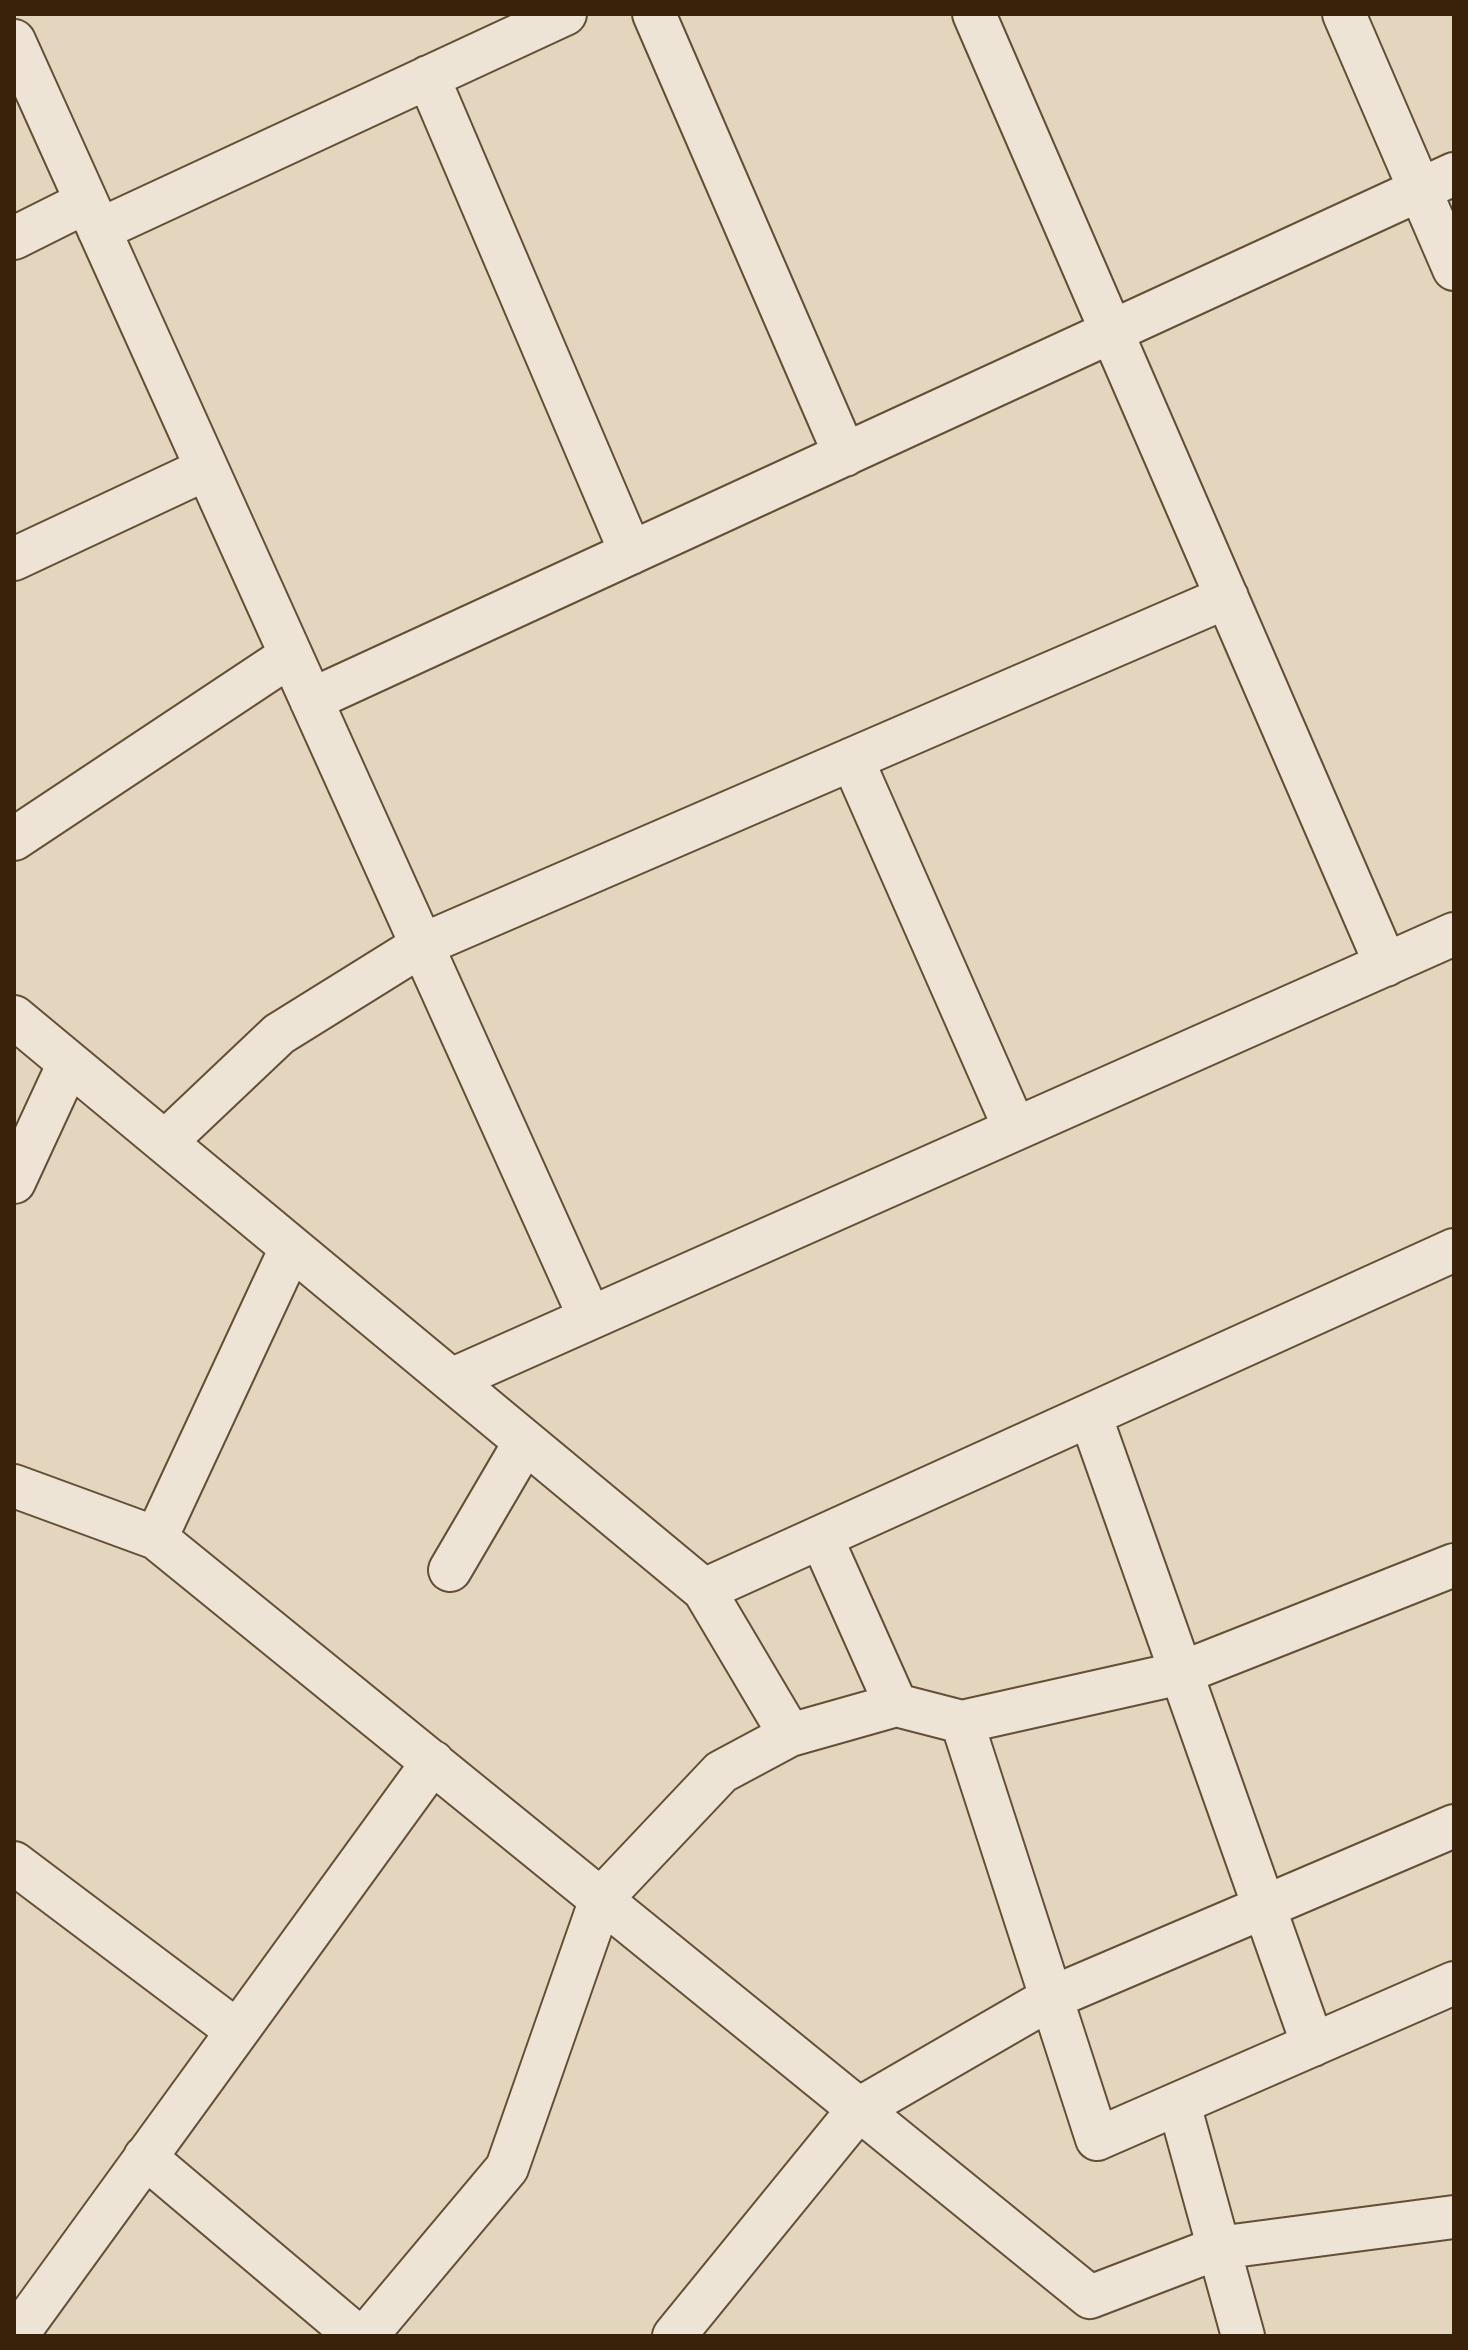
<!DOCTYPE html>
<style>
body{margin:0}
#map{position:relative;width:1468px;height:2350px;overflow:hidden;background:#e4d5be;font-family:"Old Standard TT",serif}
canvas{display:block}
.frame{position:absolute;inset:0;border:16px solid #382209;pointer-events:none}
</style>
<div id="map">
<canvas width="1468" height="2350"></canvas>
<div class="frame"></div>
</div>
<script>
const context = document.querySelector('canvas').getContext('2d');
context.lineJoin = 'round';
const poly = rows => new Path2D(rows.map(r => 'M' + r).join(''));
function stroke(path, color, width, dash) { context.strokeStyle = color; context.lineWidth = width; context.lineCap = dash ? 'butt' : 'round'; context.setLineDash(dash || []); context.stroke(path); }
const minor = poly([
 [654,14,845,455],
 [974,14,1386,965],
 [1344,14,1454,269],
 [14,41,590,1318],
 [428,77,631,553],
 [99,230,565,14],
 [14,238,86,202],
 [14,559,206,469],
 [311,700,1454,174],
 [852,759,1015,1129],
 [14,839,291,655],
 [14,1017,704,1590,790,1735],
 [165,1142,279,1034,422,945,1227,597],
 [14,1182,69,1063],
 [451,1380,1454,934],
 [1090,1415,1313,2045],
 [14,1486,156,1538,1090,2297,1218,2248,1454,2217],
 [821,1537,896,1705],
 [156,1538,291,1248],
 [450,1570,525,1442],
 [704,1590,1454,1250],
 [962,1722,1097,2139,1454,1983],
 [14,1863,237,2031],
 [1179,2104,1243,2336],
 [145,2157,357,2336],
 [16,2336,433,1762],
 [366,2336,507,2168,601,1899,721,1772,790,1735,896,1705,962,1722,1181,1673,1454,1565],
 [674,2336,859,2109,1051,1998,1454,1826]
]);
stroke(minor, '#634f36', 46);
stroke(minor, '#ede4d5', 42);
</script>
